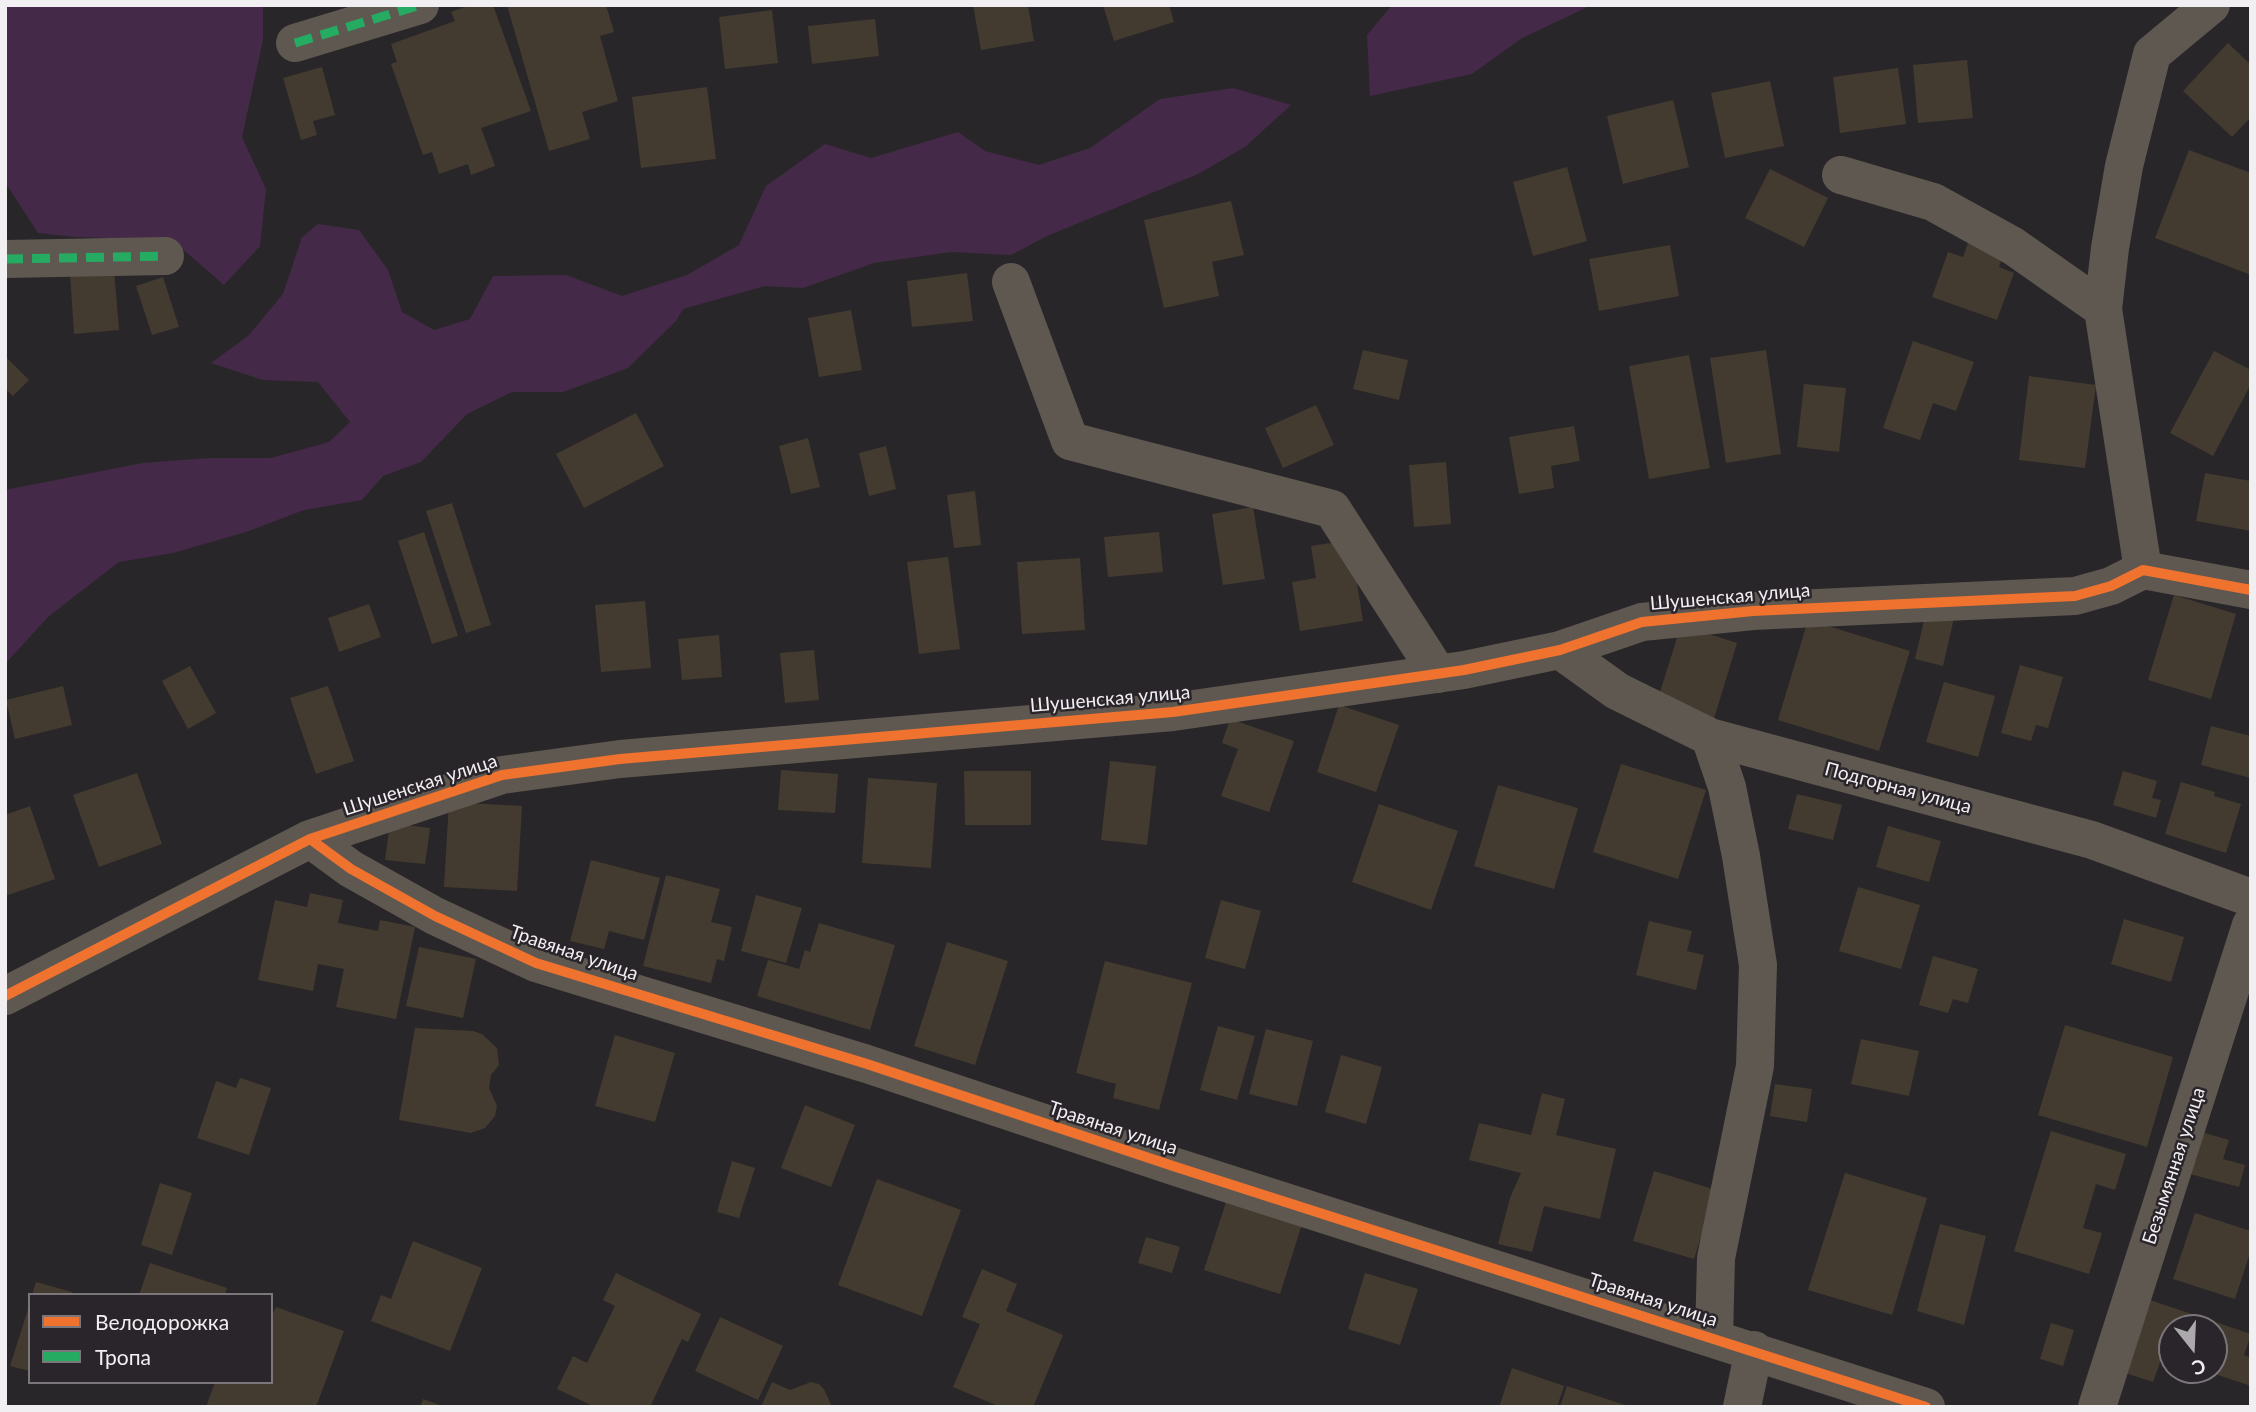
<!DOCTYPE html>
<meta charset="utf-8">
<style>
body{margin:0}
#map{position:relative;width:2256px;height:1412px;overflow:hidden;background:#292629;font-family:Lato,sans-serif}
canvas{display:block}
.frame{position:absolute;inset:0;border:7px solid #f2eff2;pointer-events:none}
.legend{position:absolute;left:28px;top:1293px;width:245px;height:91px;box-sizing:border-box;background:#2a252a;border:2px solid #7a767a;margin:0;padding:9px 12px;list-style:none;font-size:21px;color:#f2eff2}
.legend li{display:flex;align-items:center;gap:14px;height:35px}
.legend b{width:35px;border:2px solid #7a767a}
.north{position:absolute;left:2158px;top:1314px;width:70px;height:70px;box-sizing:border-box;background:#2a252a;border:2px solid #7a767a;border-radius:50%;rotate:162deg;font-size:19px;font-weight:700;line-height:28px;text-align:center;color:#f2eff2}
.north::after{content:'';display:block;margin:auto;width:24px;height:32px;background:#aca9ac;clip-path:polygon(50% 0,100% 100%,50% 72%,0 100%)}
</style>
<div id="map">
<canvas width="2256" height="1412"></canvas>
<div class="frame"></div>
<ul class="legend">
<li><b style="height:9px;background:#ef722f"></b>Велодорожка</li>
<li><b style="height:9px;background:#26ab63"></b>Тропа</li>
</ul>
<div class="north">С</div>
</div>
<script>
const context = document.querySelector('canvas').getContext('2d');
context.lineJoin = 'round';
function paint(path, color) { context.fillStyle = color; context.fill(path, 'evenodd'); }
const poly = rows => new Path2D(rows.map(r => 'M' + r).join(''));
function stroke(path, color, width, dash) { context.strokeStyle = color; context.lineWidth = width; context.lineCap = dash ? 'butt' : 'round'; context.setLineDash(dash || []); context.stroke(path); }
function write(font, color, halo, rows, align = 'center') {
  context.font = font + ' Lato,sans-serif'; context.lineWidth = 5; context.setLineDash([]); context.textBaseline = 'middle'; context.strokeStyle = halo; context.fillStyle = color; for (const [text, x, y, turn = 0] of rows) {
    context.save(); context.translate(x, y); context.rotate((+turn || 0) * Math.PI / 180); context.textAlign = isNaN(turn) ? turn : align; if (halo) context.strokeText(text, 0, 0); context.fillText(text, 0, 0); context.restore();
  }
}
paint(poly([
 [5,5,263,5,263,40,242,137,266,189,260,246,224,285,172,240,75,237,38,233,5,182],
 [1392,5,1592,5,1522,38,1472,74,1370,96,1367,35],
 [1233,88,1291,105,1245,147,1198,174,1047,236,1011,255,951,252,874,263,803,288,765,286,683,309,676,321,628,368,563,392,512,392,467,414,421,462,383,476,362,500,304,510,246,532,173,553,119,562,49,616,5,664,5,490,142,463,210,458,271,458,329,442,350,422,318,382,263,380,211,363,248,336,283,294,302,237,318,224,359,230,388,270,402,312,434,330,470,319,493,276,566,275,622,296,687,275,739,245,766,186,825,144,871,158,958,132,985,151,1039,165,1090,148,1160,99]
]), '#442948');
paint(poly([
 [470,5,493,5,531,111,481,128,495,166,471,175,468,164,439,174,432,152,423,155,391,64,397,62,391,44,455,21,451,12],
 [507,5,606,5,614,32,600,36,618,101,582,112,590,139,549,151],
 [973,5,1028,5,1034,41,981,50],
 [1103,5,1169,5,1174,22,1114,41],
 [772,10,778,63,725,69,719,17],
 [875,19,879,56,812,64,808,26],
 [2228,43,2251,65,2251,117,2232,137,2183,91],
 [1967,60,1973,118,1918,123,1913,65],
 [322,67,335,115,313,121,317,135,301,140,283,78],
 [1898,68,1906,124,1840,133,1833,77],
 [1770,81,1784,146,1725,158,1711,93],
 [707,87,716,159,641,168,632,97],
 [1673,100,1689,167,1623,184,1607,116],
 [2189,150,2251,173,2251,275,2155,238],
 [1567,167,1587,241,1533,256,1513,182],
 [1770,169,1828,198,1804,247,1745,218],
 [1231,201,1244,255,1212,262,1219,296,1164,308,1144,220],
 [1969,240,2004,252,1999,267,2014,273,1997,320,1932,297,1948,252,1963,257],
 [1670,245,1679,296,1599,311,1589,259],
 [114,270,119,330,74,334,70,274],
 [967,273,973,321,912,327,907,281],
 [163,277,179,327,152,335,136,286],
 [851,310,862,370,819,377,808,318],
 [1913,341,1974,362,1956,411,1933,403,1920,440,1883,428],
 [1363,350,1408,360,1399,400,1353,389],
 [1766,350,1781,454,1726,463,1710,358],
 [2214,351,2251,370,2251,384,2213,456,2170,433],
 [1689,355,1710,468,1649,479,1629,366],
 [5,356,29,380,13,396,5,389],
 [2029,376,2096,385,2085,468,2019,460],
 [1804,384,1846,388,1839,452,1797,447],
 [1316,405,1334,445,1283,468,1265,428],
 [636,413,664,466,584,508,556,454],
 [1574,426,1580,461,1551,466,1554,488,1519,494,1509,437],
 [808,438,820,487,791,494,779,446],
 [886,446,896,489,869,496,859,453],
 [1446,462,1451,524,1414,527,1409,465],
 [2205,473,2251,481,2251,531,2196,521],
 [975,491,981,545,954,548,947,495],
 [452,503,491,625,466,633,426,511],
 [1253,507,1265,579,1223,585,1212,514],
 [424,532,458,636,432,644,398,541],
 [1159,532,1163,572,1108,577,1104,537],
 [1350,540,1363,621,1300,631,1292,582,1316,578,1311,546],
 [948,557,960,649,919,654,907,562],
 [1080,558,1085,630,1022,634,1017,562],
 [2174,595,2236,614,2211,699,2148,680],
 [645,601,651,668,601,672,595,605],
 [369,604,381,637,339,652,328,618],
 [1926,612,1954,618,1943,666,1915,659],
 [1808,620,1910,651,1879,751,1778,720],
 [1681,625,1737,643,1713,722,1656,705],
 [719,635,722,677,682,680,678,639],
 [814,650,819,700,785,703,780,653],
 [2020,665,2063,677,2048,728,2036,725,2031,741,2001,733],
 [190,666,216,713,188,729,162,681],
 [1944,682,1995,696,1978,757,1926,742],
 [63,686,72,725,15,739,6,700],
 [328,686,354,761,316,774,290,698],
 [1339,705,1399,725,1376,792,1317,772],
 [1230,719,1294,741,1269,812,1221,796,1238,749,1222,743],
 [2211,726,2251,736,2251,778,2201,765],
 [1110,761,1156,766,1147,845,1101,840],
 [1621,764,1706,790,1678,879,1593,852],
 [781,770,838,774,835,813,778,810],
 [964,771,1031,771,1031,825,965,825],
 [2123,771,2157,781,2152,798,2161,800,2156,818,2113,805],
 [137,773,162,844,99,867,73,795],
 [868,778,937,783,931,868,862,863],
 [2181,782,2215,792,2214,796,2241,804,2226,853,2165,834],
 [1498,785,1578,808,1554,889,1474,866],
 [1797,794,1842,805,1833,840,1788,829],
 [449,802,522,806,517,891,444,887],
 [1379,804,1458,831,1431,910,1352,882],
 [30,806,55,879,5,896,5,815],
 [390,823,430,828,425,864,385,860],
 [1888,826,1941,841,1929,882,1876,867],
 [591,860,660,878,644,940,609,931,604,949,570,941],
 [666,875,720,889,711,922,732,927,724,961,717,959,711,983,643,966],
 [1858,887,1920,905,1901,969,1839,951],
 [310,893,343,900,338,923,378,931,380,920,415,927,396,1019,336,1007,344,969,318,964,313,991,258,980,275,900,307,907],
 [756,895,802,908,786,963,741,951],
 [1221,900,1261,911,1245,969,1205,958],
 [2124,919,2184,937,2171,982,2111,964],
 [1649,921,1692,931,1687,951,1704,955,1696,990,1636,975],
 [819,923,895,945,870,1030,757,996,768,960,799,969,805,950,810,952],
 [947,942,1008,961,975,1065,914,1046],
 [419,947,476,959,463,1018,406,1006],
 [1933,956,1978,969,1968,1003,1953,999,1948,1013,1919,1005],
 [1105,961,1192,983,1159,1110,1113,1098,1116,1084,1076,1073],
 [2065,1025,2173,1057,2147,1147,2038,1115],
 [1218,1026,1255,1036,1237,1100,1200,1090],
 [415,1028,473,1031,482,1034,497,1048,499,1065,491,1075,489,1088,497,1106,495,1116,485,1128,471,1133,399,1120],
 [1266,1029,1313,1041,1297,1106,1249,1094],
 [615,1035,675,1053,655,1122,595,1106],
 [1861,1039,1919,1051,1909,1096,1851,1084],
 [1341,1055,1382,1067,1366,1124,1325,1112],
 [240,1078,271,1088,249,1155,197,1138,216,1081,236,1088],
 [1775,1084,1812,1089,1807,1122,1770,1116],
 [1542,1093,1565,1099,1556,1135,1616,1149,1600,1219,1544,1206,1532,1252,1498,1244,1510,1198,1521,1173,1469,1160,1479,1123,1531,1135],
 [805,1105,855,1125,831,1187,781,1168],
 [2051,1131,2126,1154,2115,1190,2096,1184,2083,1228,2102,1233,2089,1274,2014,1251],
 [2198,1131,2229,1140,2223,1159,2245,1165,2239,1187,2186,1173],
 [732,1161,755,1168,739,1218,717,1212],
 [1654,1171,1716,1190,1694,1259,1633,1241],
 [1845,1173,1927,1198,1892,1315,1808,1290],
 [877,1179,961,1210,922,1316,838,1285],
 [160,1183,192,1193,172,1255,141,1245],
 [1227,1199,1302,1224,1280,1294,1204,1270],
 [2195,1213,2251,1231,2251,1250,2235,1299,2173,1279],
 [1940,1224,1986,1236,1964,1325,1917,1311],
 [1146,1237,1180,1247,1172,1273,1138,1263],
 [413,1241,482,1268,450,1351,371,1321,381,1295,391,1299],
 [150,1263,227,1288,225,1295,139,1295],
 [982,1269,1017,1284,1006,1311,1063,1335,1033,1407,1000,1407,953,1387,980,1324,962,1317],
 [616,1273,701,1314,688,1342,682,1339,650,1407,595,1407,557,1389,573,1356,587,1363,615,1306,603,1300],
 [1365,1273,1418,1289,1400,1345,1348,1329],
 [36,1282,72,1292,71,1295,32,1295],
 [2138,1296,2251,1334,2244,1355,2251,1358,2251,1386,2203,1370,2214,1370,2214,1328,2172,1328,2172,1360,2162,1357,2153,1382,2113,1369],
 [30,1303,30,1371,10,1366],
 [276,1307,344,1331,316,1407,206,1407,215,1382,271,1382,271,1318],
 [720,1317,783,1346,758,1400,695,1371],
 [2051,1323,2074,1330,2063,1366,2040,1359],
 [1512,1368,1564,1386,1557,1407,1499,1407],
 [772,1382,790,1390,811,1382,819,1384,824,1389,832,1407,761,1407],
 [1567,1386,1628,1406,1628,1407,1560,1407],
 [423,1399,442,1406,442,1407,420,1407]
]), '#433b2f');
stroke(poly([
 [295,43,420,5],
 [1841,175,1933,202,2013,246,2103,309],
 [5,259,165,256],
 [1011,282,1070,441,1332,509,1438,674],
 [2143,570,2103,309,2110,248,2124,166,2152,54,2211,5],
 [1560,650,1617,691,1710,737,2092,840,2251,898],
 [1710,737,1727,787,1741,856,1758,965,1755,1066,1716,1258,1714,1338],
 [310,839,351,869,435,916,536,963,867,1064,1176,1167,1926,1407],
 [5,996,310,839,502,775,620,759,1173,712,1464,670,1560,650,1642,622,1753,611,2075,596,2111,586,2143,570,2251,590],
 [1742,1407,1754,1350],
 [2097,1407,2251,925]
]), '#5f5850', 38);
stroke(poly([
 [295,43,420,5],
 [5,259,165,256]
]), '#26ab63', 9, [18, 9]);
stroke(poly([
 [310,839,351,869,435,916,536,963,867,1064,1176,1167,1926,1407],
 [5,996,310,839,502,775,620,759,1173,712,1464,670,1560,650,1642,622,1753,611,2075,596,2111,586,2143,570,2251,590]
]), '#ef722f', 10);
write('19px', '#f2eff2', '#2a252a', [
 ["Шушенская улица",1730,597,-5],
 ["Шушенская улица",1110,699,-5],
 ["Шушенская улица",420,785,-18],
 ["Подгорная улица",1898,788,15],
 ["Травяная улица",574,953,19],
 ["Травяная улица",1113,1128,18],
 ["Безымянная улица",2174,1166,-72],
 ["Травяная улица",1653,1300,18]
]);
</script>
